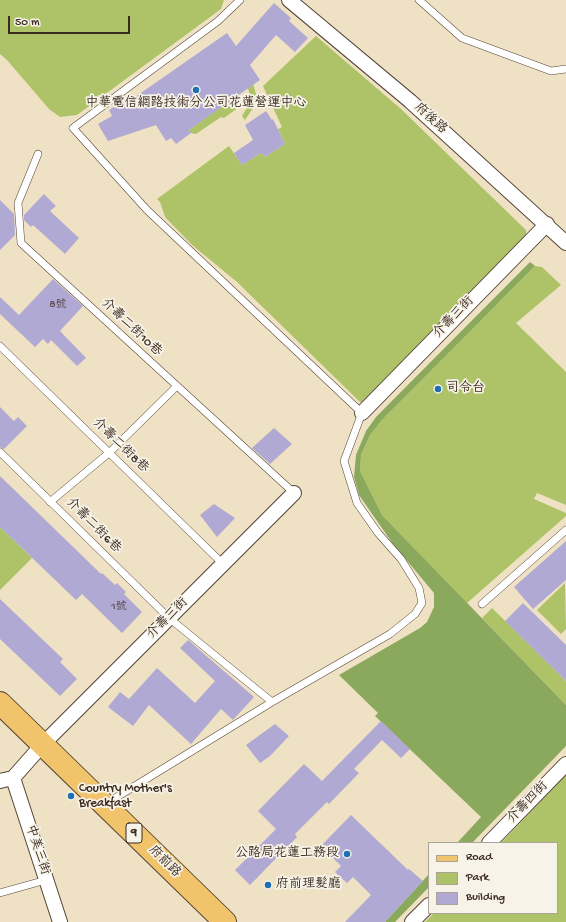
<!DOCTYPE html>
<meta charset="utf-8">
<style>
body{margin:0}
#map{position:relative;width:566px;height:922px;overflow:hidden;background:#efe1c3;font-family:"Gochi Hand",sans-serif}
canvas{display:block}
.legend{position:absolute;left:428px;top:842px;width:130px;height:72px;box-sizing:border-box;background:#f7f3e8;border:1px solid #aca397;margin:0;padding:5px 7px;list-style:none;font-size:12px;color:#3b2a1e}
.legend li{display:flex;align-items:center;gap:8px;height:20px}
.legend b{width:20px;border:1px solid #aca397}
.scale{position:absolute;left:8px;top:16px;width:122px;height:18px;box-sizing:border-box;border:2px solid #3b2a1e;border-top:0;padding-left:5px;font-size:12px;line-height:14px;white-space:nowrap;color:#3b2a1e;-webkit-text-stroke:3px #f7f3e8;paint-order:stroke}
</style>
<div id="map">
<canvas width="566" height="922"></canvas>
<ul class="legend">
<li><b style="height:5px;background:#f1c36a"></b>Road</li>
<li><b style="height:11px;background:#aec367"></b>Park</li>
<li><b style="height:11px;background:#b0a9d3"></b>Building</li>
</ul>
<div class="scale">50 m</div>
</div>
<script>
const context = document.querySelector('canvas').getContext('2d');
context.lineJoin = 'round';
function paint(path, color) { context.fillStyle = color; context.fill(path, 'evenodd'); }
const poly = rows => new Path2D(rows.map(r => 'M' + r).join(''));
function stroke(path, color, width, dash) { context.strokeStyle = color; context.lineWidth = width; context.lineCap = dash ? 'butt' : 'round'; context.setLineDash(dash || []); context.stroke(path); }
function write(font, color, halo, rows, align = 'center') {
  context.font = font + ' "Gochi Hand","LXGW WenKai TC",sans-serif'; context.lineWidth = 3.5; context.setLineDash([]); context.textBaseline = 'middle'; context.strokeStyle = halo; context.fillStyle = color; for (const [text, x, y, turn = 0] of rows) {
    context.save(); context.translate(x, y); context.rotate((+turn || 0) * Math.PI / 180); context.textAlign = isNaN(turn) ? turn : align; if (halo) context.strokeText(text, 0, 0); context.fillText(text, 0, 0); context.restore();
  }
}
paint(poly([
 [0,0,224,0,221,9,77,115,60,117,49,109,7,60,0,54],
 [316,36,401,109,526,230,526,238,369,403,360,402,237,282,192,245,165,217,160,202,157,199,229,146,242,165,261,153,265,157,285,144,278,129,282,127,263,86],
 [253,84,256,94,255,105,245,120,242,116,249,105,250,96,248,88],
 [239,94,241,100,239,107,224,118,221,117,196,134,191,133,189,130],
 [535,266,542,267,561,285,516,323,566,372,566,505,537,493,534,499,566,513,566,516,467,603,382,515,360,471,361,455,370,435,382,420],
 [0,527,32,558,0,590],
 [565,583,566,629,561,634,537,610],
 [492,608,566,681,566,705,482,618],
 [566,775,566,922,425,922,434,913,557,913,557,843,501,843]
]), '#aec367');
paint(poly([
 [530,262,535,266,382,420,370,435,361,455,360,471,382,515,566,705,566,746,472,843,457,843,481,817,375,716,378,713,339,675,420,628,427,622,434,607,434,593,393,544,359,495,354,477,356,455,366,431,376,417],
 [429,874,429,887,395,922,385,922]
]), '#8aa95c');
paint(poly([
 [274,3,291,18,289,21,308,38,295,52,276,35,250,65,260,80,189,130,191,133,176,144,171,138,166,141,156,125,108,141,98,124,112,116,109,110,123,101,125,104,227,33,236,46],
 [266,111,272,120,273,119,285,144,265,157,261,153,242,165,234,153,253,140,245,125],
 [44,194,56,206,50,211,79,238,65,254,33,225,31,227,24,220,24,215],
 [0,200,14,214,15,235,0,250],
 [53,279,83,306,60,331,86,358,77,366,51,340,48,344,43,339,35,347,0,314,0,297,19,315],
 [0,407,14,421,18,417,27,426,4,449,0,447],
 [274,428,292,444,270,464,252,448],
 [0,476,101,574,102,573,115,585,117,583,126,592,124,594,142,612,122,633,82,594,76,600,0,527],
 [214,504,235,518,217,537,200,515],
 [566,541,566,580,533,609,514,587],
 [0,599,63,659,60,662,77,679,60,696,0,639],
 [523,603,566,645,566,681,505,621],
 [188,640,254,697,233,720,221,709,191,744,149,705,133,726,108,707,120,692,129,699,157,668,195,703,215,681,180,648],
 [381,721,410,749,401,758,382,740,354,769,359,773,329,804,327,802,295,834,297,837,250,885,235,870,276,829,258,811,304,764,322,781],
 [275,724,289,736,270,756,260,763,246,745],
 [351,815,408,870,409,869,423,881,385,922,345,922,371,895,353,877,347,883,335,872,341,866,321,846]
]), '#b0a9d3');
const lane = poly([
 [419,0,462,38,551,71,566,69],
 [38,154,18,203,21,243,294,493],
 [0,346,223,564],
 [0,452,169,618,272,702],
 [50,502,110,452,177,386],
 [482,604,566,530],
 [107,803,272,702,390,634,415,614,422,603,419,588,401,559,378,533,357,503,344,461,362,413,147,210,73,128,218,21,240,0],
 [0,893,46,880]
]);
const street = poly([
 [289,0,410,101,566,243],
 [362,413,547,224],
 [13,778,60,922],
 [0,781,13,778,43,744,294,493],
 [489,843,566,764],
 [412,922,429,905]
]);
const primary = poly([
 [0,703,225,922]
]);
stroke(lane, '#564537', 8);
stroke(street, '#564537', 16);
stroke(primary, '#564537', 24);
stroke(lane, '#fff', 7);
stroke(street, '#fff', 14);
stroke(primary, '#f1c36a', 22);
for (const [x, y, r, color] of [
 [196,90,4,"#1f6fb2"],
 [438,389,4,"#1f6fb2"],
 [71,796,4,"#1f6fb2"],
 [347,854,4,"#1f6fb2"],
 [268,885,4,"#1f6fb2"]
]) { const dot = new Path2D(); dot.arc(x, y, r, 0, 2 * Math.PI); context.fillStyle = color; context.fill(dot); stroke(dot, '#f7f3e8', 1.5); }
write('11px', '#584a4b', null, [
 ["8號",58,305],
 ["1號",119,607]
]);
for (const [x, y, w] of [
 [134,833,16]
]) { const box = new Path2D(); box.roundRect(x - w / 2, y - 10, w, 20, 3); context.fillStyle = '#f7f3e8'; context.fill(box); stroke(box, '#3b2a1e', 1); }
write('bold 12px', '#3b2a1e', null, [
 ["9",134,833]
]);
write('13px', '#3b2a1e', '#f7f3e8', [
 ["中華電信網路技術分公司花蓮營運中心",196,104,"center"],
 ["司令台",446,389],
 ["Country Mother's",79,789],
 ["Breakfast",79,804],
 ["公路局花蓮工務段",339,854,"right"],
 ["府前理髮廳",276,885]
], 'left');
write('13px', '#3b2a1e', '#f7f3e8', [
 ["府後路",430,119,42],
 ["介壽三街",454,318,-46],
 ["介壽二街10巷",131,328,43],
 ["介壽二街8巷",120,446,44],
 ["介壽二街6巷",93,526,45],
 ["介壽三街",168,619,-45],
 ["介壽四街",528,803,-46],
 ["中美三街",37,850,72],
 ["府前路",164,862,45]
]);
</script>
